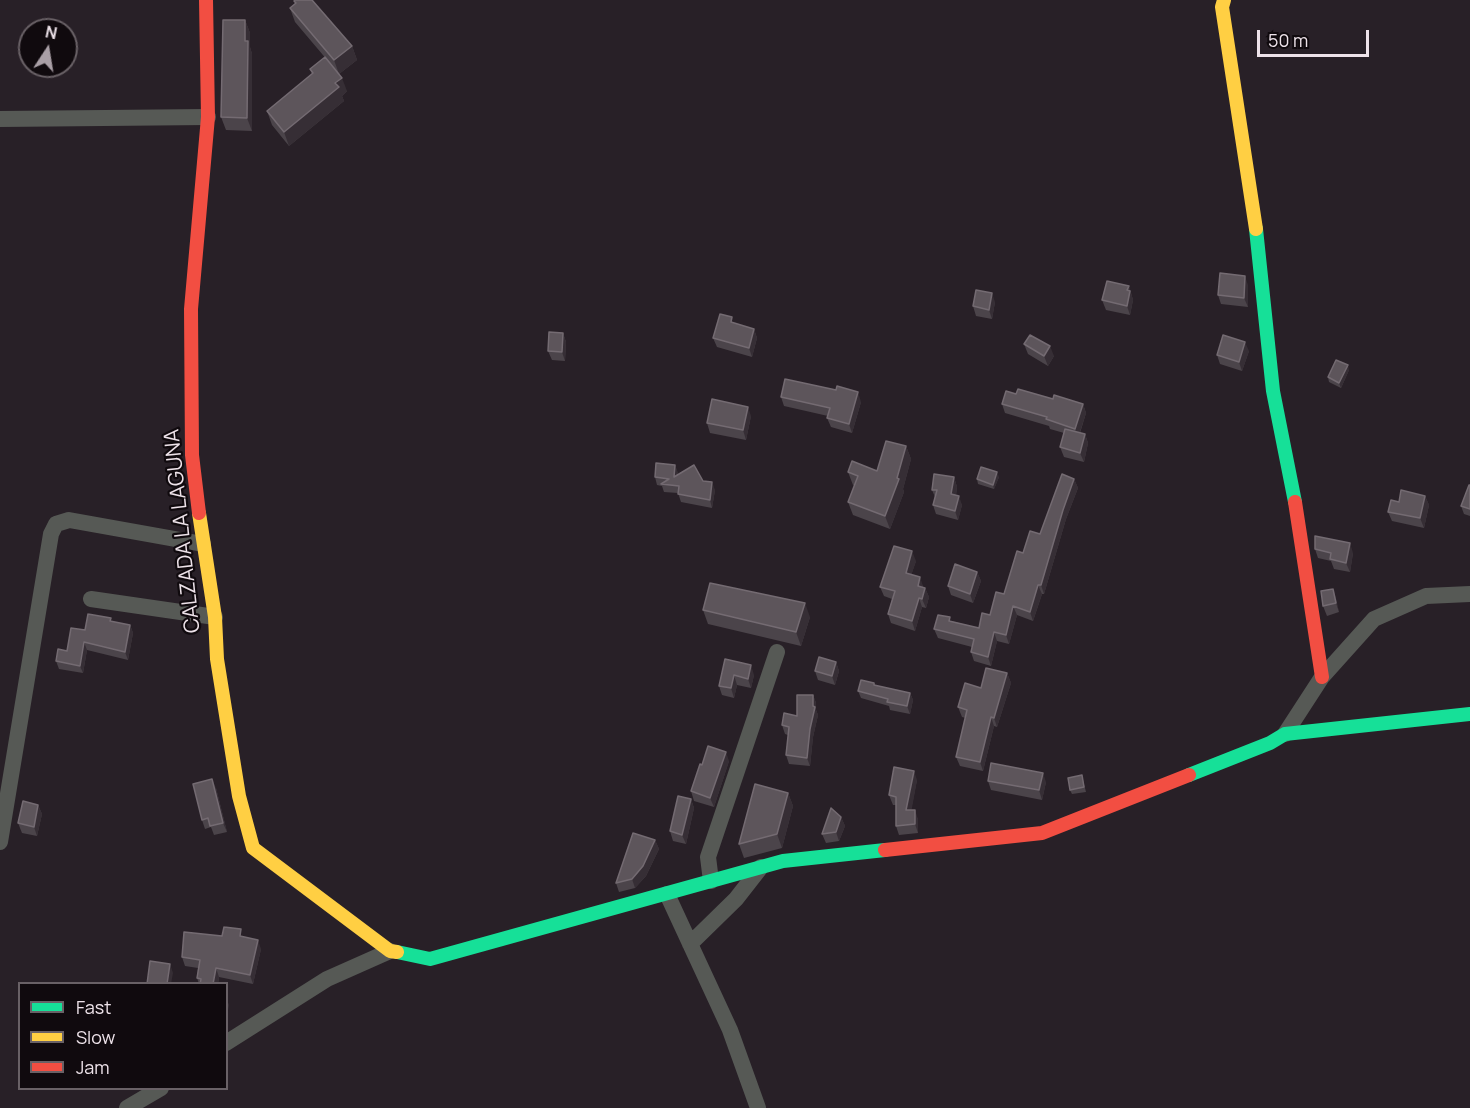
<!DOCTYPE html>
<style>
body{margin:0}
#map{position:relative;width:1470px;height:1108px;overflow:hidden;background:#282027;font-family:Manrope,sans-serif}
canvas{display:block}
.legend{position:absolute;left:18px;top:982px;width:210px;height:108px;box-sizing:border-box;background:#100a0e;border:2px solid #696166;margin:0;padding:8px 10px;list-style:none;font-size:18px;color:#eee3ea}
.legend li{display:flex;align-items:center;gap:12px;height:30px}
.legend b{width:30px;border:2px solid #696166}
.north{position:absolute;left:18px;top:18px;width:60px;height:60px;box-sizing:border-box;background:#100a0e;border:2px solid #696166;border-radius:50%;rotate:12deg;font-size:16px;font-weight:700;line-height:24px;text-align:center;color:#eee3ea}
.north::after{content:'';display:block;margin:auto;width:21px;height:27px;background:#a99fa6;clip-path:polygon(50% 0,100% 100%,50% 72%,0 100%)}
.scale{position:absolute;left:1257px;top:30px;width:112px;height:27px;box-sizing:border-box;border:3px solid #eee3ea;border-top:0;padding-left:8px;font-size:18px;line-height:21px;white-space:nowrap;color:#eee3ea;-webkit-text-stroke:4px #100a0e;paint-order:stroke}
</style>
<div id="map">
<canvas width="1470" height="1108"></canvas>
<ul class="legend">
<li><b style="height:8px;background:#16e098"></b>Fast</li>
<li><b style="height:8px;background:#ffcf43"></b>Slow</li>
<li><b style="height:8px;background:#f24e42"></b>Jam</li>
</ul>
<div class="north">N</div>
<div class="scale">50 m</div>
</div>
<script>
const context = document.querySelector('canvas').getContext('2d');
context.lineJoin = 'round';
const poly = rows => new Path2D(rows.map(r => 'M' + r).join(''));
function stroke(path, color, width, dash) { context.strokeStyle = color; context.lineWidth = width; context.lineCap = dash ? 'butt' : 'round'; context.setLineDash(dash || []); context.stroke(path); }
function paint(path, color) { context.fillStyle = color; context.fill(path, 'evenodd'); }
function write(font, color, halo, rows, align = 'center') {
  context.font = font + ' Manrope,sans-serif'; context.lineWidth = 4.5; context.setLineDash([]); context.textBaseline = 'middle'; context.strokeStyle = halo; context.fillStyle = color; for (const [text, x, y, turn = 0] of rows) {
    context.save(); context.translate(x, y); context.rotate((+turn || 0) * Math.PI / 180); context.textAlign = isNaN(turn) ? turn : align; if (halo) context.strokeText(text, 0, 0); context.fillText(text, 0, 0); context.restore();
  }
}
stroke(poly([
 [0,119,208,117],
 [91,599,215,617],
 [1285,734,1322,677,1374,619,1426,596,1470,594],
 [0,842,51,534,56,524,69,520,203,544],
 [711,881,708,857,777,652],
 [667,894,730,1030,758,1108],
 [690,944,736,899,761,867],
 [226,1043,327,979,390,951],
 [127,1108,161,1088]
]), '#565955', 16);
stroke(poly([
 [1256,229,1273,391,1295,502],
 [1189,775,1270,743,1285,734,1470,714],
 [397,952,430,959,783,861,885,850]
]), '#16e098', 14);
stroke(poly([
 [1224,0,1222,7,1256,229],
 [199,513,215,617,217,659,239,796,253,848,390,951,397,952]
]), '#ffcf43', 14);
stroke(poly([
 [1295,502,1322,677],
 [199,513,192,455,191,309,208,117,206,0],
 [885,850,1042,833,1189,775]
]), '#f24e42', 14);
paint(poly([
 [294,1,352,46,357,60,339,74,295,22,290,8,295,4],
 [245,20,250,33,250,47,252,54,252,131,226,130,221,117],
 [310,69,347,91,342,96,344,101,289,146,272,125,267,111,312,74],
 [1248,285,1248,307,1221,304,1218,295],
 [1129,286,1133,300,1130,315,1106,310,1102,300],
 [995,302,992,319,976,316,973,306],
 [735,324,754,329,757,338,752,357,717,347,713,338],
 [563,333,566,342,565,361,552,360,548,351],
 [1024,344,1054,356,1048,366,1028,354],
 [1249,351,1242,371,1220,364,1217,355],
 [1349,370,1341,388,1329,382,1328,377],
 [1016,394,1053,399,1083,404,1086,413,1080,433,1085,434,1088,443,1084,462,1064,457,1060,447,1064,433,1050,429,1049,426,1005,413,1002,404],
 [781,397,861,402,852,433,831,427,827,418,828,416,784,406],
 [751,416,746,440,710,433,707,423],
 [906,446,911,459,903,489,904,492,890,529,853,515,848,502,855,486,853,485,848,472,877,471],
 [675,465,678,474,703,481,715,490,712,508,681,502,678,493,664,492,662,486,657,485,655,477],
 [954,477,957,487,956,495,962,505,958,520,936,514,933,505,935,497,932,490],
 [999,477,994,489,978,484,977,479],
 [1074,479,1078,488,1066,519,1044,594,1042,594,1033,621,1017,615,1009,644,997,641,991,666,974,661,971,652,972,647,938,638,934,629,951,621,979,628,990,615,1004,594,1023,553,1040,534],
 [1470,485,1470,516,1464,514,1461,506],
 [1425,496,1429,505,1424,528,1392,521,1388,512,1399,502],
 [1315,549,1353,553,1350,572,1334,569,1331,561,1318,558],
 [916,561,911,575,923,586,923,588,925,588,929,597,926,608,922,607,915,631,891,623,888,614,892,599,884,596,880,587],
 [977,572,981,581,973,603,951,595,948,586],
 [1333,589,1339,612,1327,616,1323,606],
 [703,610,810,617,801,646,708,624],
 [112,622,130,625,133,633,128,660,87,650,83,673,59,669,56,661,67,651,85,630],
 [725,659,754,675,751,688,737,685,734,698,722,695,719,686],
 [836,662,839,671,835,685,818,680,815,671],
 [1007,673,1011,683,997,727,994,726,983,771,960,766,956,757,966,718,962,717,958,707,981,688],
 [874,683,875,685,910,693,913,700,910,714,890,710,889,706,861,698,858,691],
 [813,695,816,703,816,710,818,715,813,737,810,766,789,764,786,755,788,735,785,734,782,725,797,716],
 [729,761,714,807,694,801,691,791,702,765],
 [917,780,911,810,918,819,918,833,899,835,896,826,896,805,893,805,889,795],
 [1083,780,1086,792,1072,794,1070,790],
 [988,781,1046,782,1042,800,991,790],
 [216,788,227,832,214,835,211,827,205,829,202,820],
 [788,793,793,806,782,848,744,858,739,844],
 [691,799,694,808,686,844,673,841,670,831],
 [38,805,42,814,37,836,22,833,18,823],
 [841,817,845,826,839,841,826,843,822,834],
 [655,840,659,849,646,876,635,888,619,892,616,883],
 [243,937,261,949,253,984,219,977,218,984,199,984,197,978,198,968,185,966,182,957]
]), '#4b444a');
paint(poly([
 [245,20,250,33,250,47,252,54,252,131,247,118],
 [352,46,357,60,339,74,334,60],
 [342,78,347,91,342,96,344,101,289,146,284,132],
 [1245,276,1248,285,1248,307,1244,298],
 [1129,286,1133,300,1130,315,1127,306],
 [992,293,995,302,992,319,989,310],
 [754,329,757,338,752,357,749,348],
 [563,333,566,342,565,361,562,352],
 [1245,342,1249,351,1242,371,1239,362],
 [1050,346,1054,356,1048,366,1044,356],
 [1348,365,1349,370,1341,388,1339,383],
 [858,392,861,402,852,433,849,424],
 [1083,404,1086,413,1078,438,1075,429],
 [748,407,751,416,746,440,743,430],
 [1085,434,1088,443,1084,462,1080,453],
 [906,446,911,459,903,489,904,492,890,529,885,516,897,478],
 [675,465,678,473,677,484,674,477],
 [997,472,999,477,994,489,993,485],
 [954,477,957,487,955,503,951,494],
 [1074,479,1078,488,1066,519,1044,594,1041,585,1063,510],
 [712,482,715,490,712,508,710,500],
 [959,496,962,505,958,520,955,511],
 [1425,496,1429,505,1424,528,1420,518],
 [1350,543,1353,553,1350,572,1346,563],
 [912,551,916,561,909,582,906,573],
 [977,572,981,581,973,603,970,594],
 [920,577,923,586,921,595,918,586],
 [1038,585,1042,594,1033,621,1030,612],
 [925,588,929,597,926,608,922,599],
 [1333,589,1336,598,1339,612,1336,603],
 [919,598,922,607,915,631,912,621],
 [805,603,810,617,801,646,796,632],
 [1013,606,1017,615,1009,644,1006,635],
 [130,625,133,633,128,660,125,652],
 [994,632,997,641,991,666,988,657],
 [84,642,87,650,83,673,80,666],
 [836,662,839,671,835,685,832,676],
 [751,665,754,675,751,688,748,679],
 [1007,673,1011,683,997,727,994,718],
 [734,675,737,685,734,698,731,688],
 [910,693,913,700,910,714,907,706],
 [813,695,816,703,816,710,818,715,813,737,810,766,807,758,813,706],
 [991,717,994,726,983,771,980,762],
 [726,752,729,761,714,807,710,798],
 [914,771,917,780,910,819,906,810],
 [1043,773,1046,782,1042,800,1039,790],
 [212,779,216,788,227,832,223,823],
 [788,793,793,806,782,848,777,834],
 [691,799,694,808,686,844,682,835],
 [38,805,42,814,37,836,34,827],
 [915,810,918,819,918,833,915,824],
 [841,817,845,826,839,841,836,832],
 [655,840,659,849,646,876,635,888,632,879],
 [258,940,261,949,253,984,250,975],
 [170,964,173,973,171,984,167,984],
 [216,968,219,977,218,984,213,984],
 [226,997,229,1005,226,1021]
]), '#362e35');
const building = poly([
 [295,0,312,0,352,46,334,60,290,8,296,3,294,1,295,0],
 [223,20,245,20,245,41,248,41,247,118,221,117,223,20],
 [325,57,342,78,335,83,339,87,284,132,267,111,313,73,310,69,325,57],
 [1220,273,1245,276,1244,298,1218,295,1220,273],
 [1107,281,1129,286,1127,290,1130,291,1127,306,1102,300,1107,281],
 [976,290,992,293,989,310,973,306,976,290],
 [720,314,732,317,731,322,754,329,749,348,713,338,720,314],
 [549,332,563,333,562,352,548,351,549,332],
 [1030,335,1050,346,1044,356,1024,344,1030,335],
 [1223,335,1245,342,1239,362,1217,355,1223,335],
 [1336,360,1348,365,1339,383,1328,377,1336,360],
 [785,379,836,390,837,386,858,392,849,424,827,418,830,408,781,397,785,379],
 [1018,389,1053,399,1054,395,1083,404,1075,429,1046,419,1047,417,1002,404,1006,391,1016,394,1018,389],
 [712,399,748,407,743,430,707,423,712,399],
 [1065,429,1085,434,1080,453,1060,447,1065,429],
 [886,441,906,446,897,478,899,479,885,516,848,502,858,476,848,472,852,461,877,471,886,441],
 [656,463,675,465,674,477,694,465,703,481,712,482,710,500,678,494,679,486,661,484,669,479,655,477,656,463],
 [981,467,997,472,993,485,977,479,981,467],
 [934,474,954,477,951,494,959,496,955,511,933,505,937,490,932,490,934,474],
 [1062,474,1074,479,1063,510,1041,585,1038,585,1030,612,1013,606,1006,635,994,632,988,657,971,652,974,639,934,629,938,615,950,617,949,621,979,628,982,613,990,615,996,592,1004,594,1017,551,1023,553,1030,531,1040,534,1062,474],
 [1469,485,1470,485,1470,509,1461,506,1469,485],
 [1401,490,1425,496,1420,518,1388,512,1391,500,1399,502,1401,490],
 [1315,536,1350,543,1346,563,1330,559,1331,553,1315,549,1315,536],
 [894,546,912,551,906,573,920,577,918,586,925,588,922,599,919,598,912,621,888,614,895,591,880,587,894,546],
 [955,564,977,572,970,594,948,586,955,564],
 [710,583,805,603,796,632,703,610,710,583],
 [1333,589,1336,603,1323,606,1321,591,1333,589],
 [88,614,111,618,110,621,130,625,125,652,84,642,80,666,56,661,58,649,67,651,71,628,85,630,88,614],
 [819,657,836,662,832,676,815,671,819,657],
 [725,659,751,665,748,679,734,675,731,688,719,686,725,659],
 [986,668,1007,673,994,718,991,717,980,762,956,757,967,710,958,707,965,683,981,688,986,668],
 [861,680,874,683,874,685,910,693,907,706,887,702,888,699,858,691,861,680],
 [797,695,813,695,813,706,815,707,810,729,807,758,786,755,789,727,782,725,784,713,797,716,797,695],
 [708,746,726,752,710,798,691,791,700,764,702,765,708,746],
 [991,763,1043,773,1039,790,988,781,991,763],
 [894,767,914,771,906,810,915,810,915,824,896,826,896,797,889,795,894,767],
 [1082,775,1084,787,1070,790,1068,778,1082,775],
 [212,779,223,823,210,826,208,818,202,820,193,784,212,779],
 [755,784,788,793,777,834,739,844,755,784],
 [678,796,691,799,682,835,670,831,678,796],
 [23,801,38,805,34,827,18,823,23,801],
 [831,808,841,817,836,832,822,834,831,808],
 [633,833,655,840,643,866,632,879,616,883,633,833],
 [224,927,241,929,240,936,258,940,250,975,216,968,213,984,200,984,201,979,197,978,200,960,182,957,184,932,222,936,224,927],
 [150,961,170,964,167,984,147,984,150,961]
]);
paint(building, '#5d555b');
stroke(building, '#746b72', 1.5);
write('21px', '#eee3ea', '#100a0e', [
 ["CALZADA LA LAGUNA",183,531,-96]
]);
</script>
